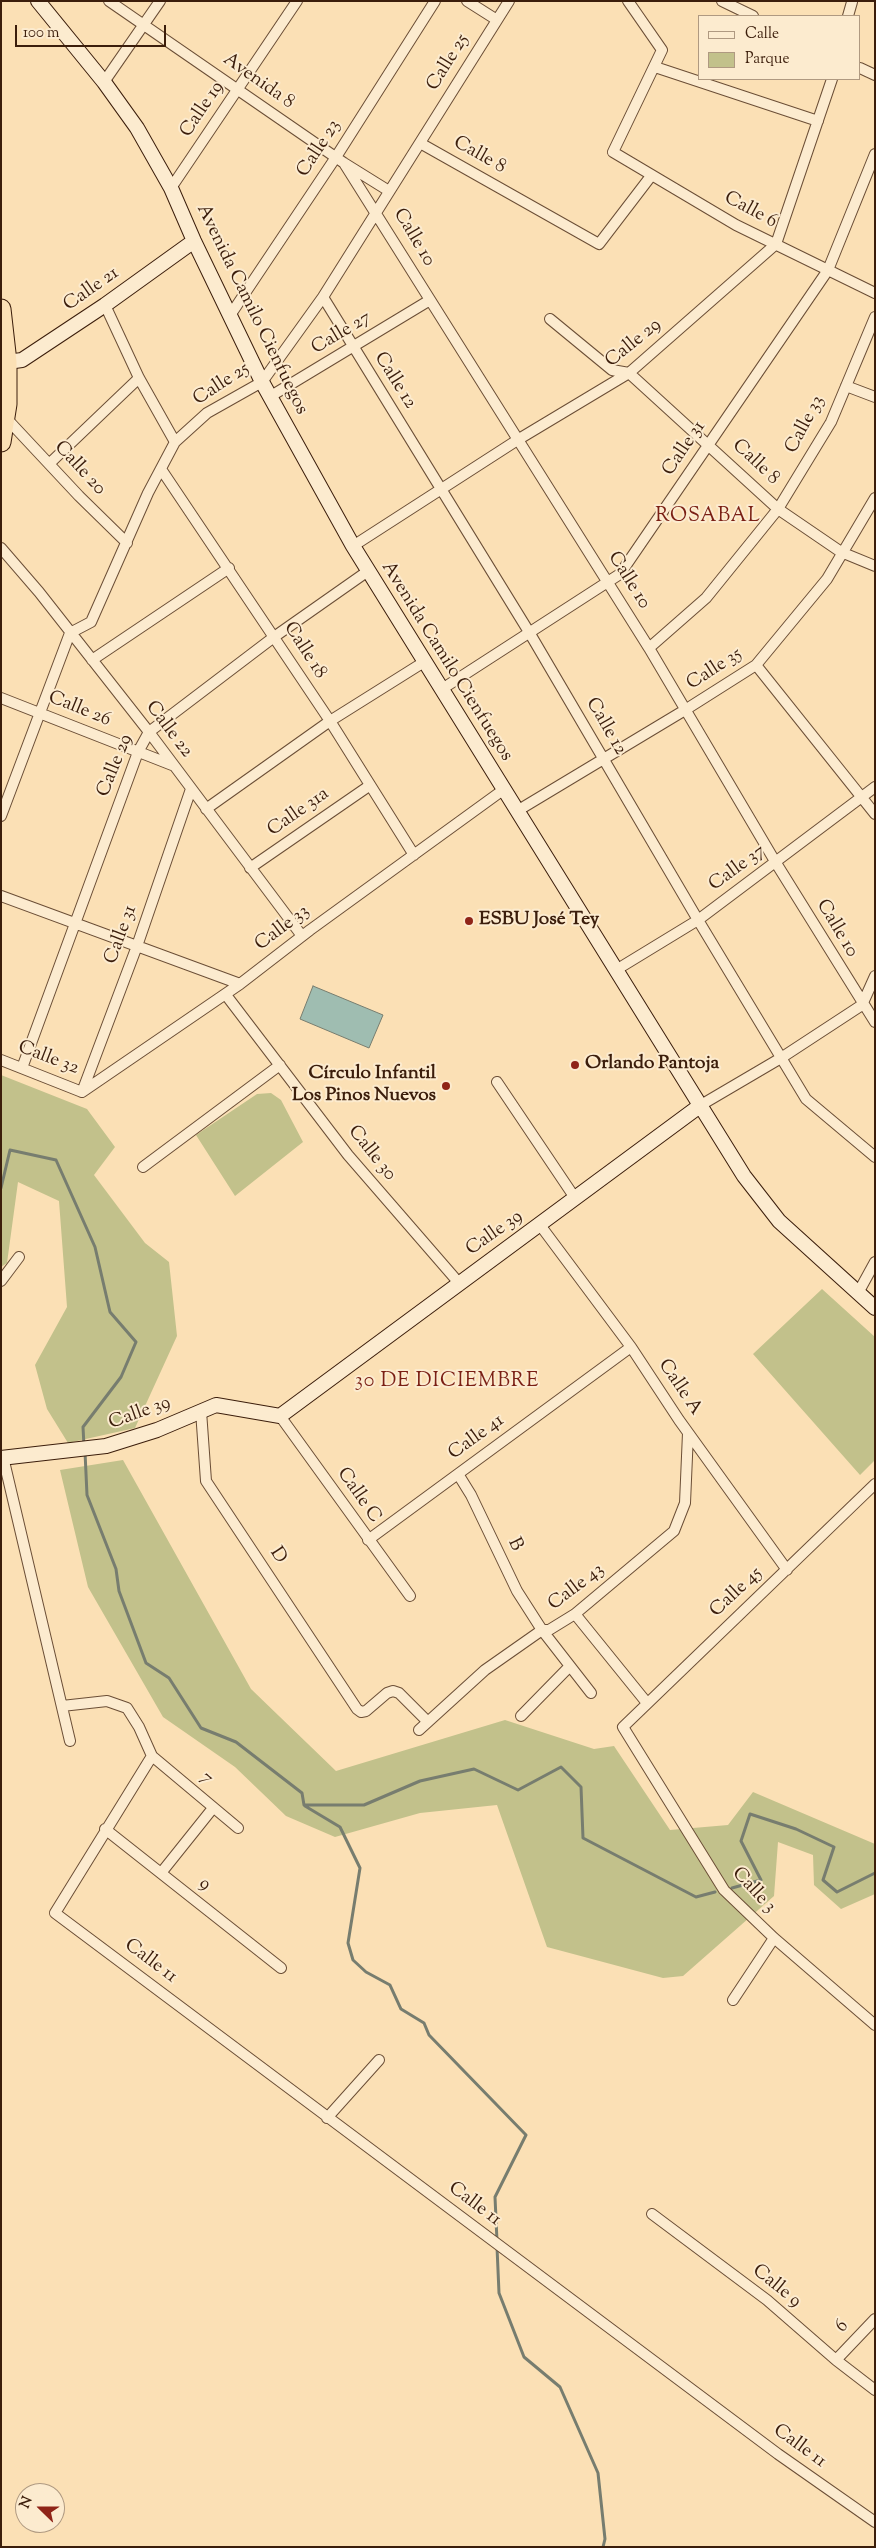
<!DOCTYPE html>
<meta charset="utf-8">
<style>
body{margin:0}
#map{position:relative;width:876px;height:2548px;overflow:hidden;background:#fbe0b5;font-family:"Sorts Mill Goudy",serif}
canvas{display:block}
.frame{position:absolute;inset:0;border:2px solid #3b1d0b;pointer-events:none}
.legend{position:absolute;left:698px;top:15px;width:162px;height:65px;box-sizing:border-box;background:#fcebcf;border:1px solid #af9981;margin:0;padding:6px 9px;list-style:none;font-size:15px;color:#3b1d0b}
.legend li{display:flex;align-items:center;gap:10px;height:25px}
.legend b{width:25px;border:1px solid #af9981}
.north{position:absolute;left:15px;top:2483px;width:50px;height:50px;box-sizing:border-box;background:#fcebcf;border:1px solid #af9981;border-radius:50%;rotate:292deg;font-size:14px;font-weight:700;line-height:20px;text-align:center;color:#3b1d0b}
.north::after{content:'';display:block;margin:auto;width:18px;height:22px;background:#8f2418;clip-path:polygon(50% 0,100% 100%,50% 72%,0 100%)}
.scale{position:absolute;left:15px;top:25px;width:151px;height:22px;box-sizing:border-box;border:2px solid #3b1d0b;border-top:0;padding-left:6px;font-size:15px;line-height:18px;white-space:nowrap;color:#3b1d0b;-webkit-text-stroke:4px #fcebcf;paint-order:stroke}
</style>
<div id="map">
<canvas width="876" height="2548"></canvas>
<div class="frame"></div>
<ul class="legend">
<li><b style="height:6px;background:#fcebcf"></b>Calle</li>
<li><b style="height:14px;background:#c2c18b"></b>Parque</li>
</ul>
<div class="north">N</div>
<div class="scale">100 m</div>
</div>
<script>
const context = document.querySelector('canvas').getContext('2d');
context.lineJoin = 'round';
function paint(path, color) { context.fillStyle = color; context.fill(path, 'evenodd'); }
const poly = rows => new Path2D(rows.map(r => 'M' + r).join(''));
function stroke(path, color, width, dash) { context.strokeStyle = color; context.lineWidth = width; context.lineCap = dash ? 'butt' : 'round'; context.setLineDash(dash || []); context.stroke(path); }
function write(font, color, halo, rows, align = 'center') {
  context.font = font + ' "Sorts Mill Goudy",serif'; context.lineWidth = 4; context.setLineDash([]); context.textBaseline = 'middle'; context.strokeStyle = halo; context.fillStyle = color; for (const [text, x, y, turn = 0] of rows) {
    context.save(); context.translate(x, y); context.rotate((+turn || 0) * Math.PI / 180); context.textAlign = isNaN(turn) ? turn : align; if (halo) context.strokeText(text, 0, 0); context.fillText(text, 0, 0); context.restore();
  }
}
paint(poly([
 [1,1075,87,1109,115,1147,94,1175,145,1243,169,1262,177,1336,135,1428,68,1443,47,1409,35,1365,67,1307,59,1201,18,1182,7,1263,1,1267],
 [271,1093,281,1100,303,1142,235,1196,196,1135,257,1094],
 [822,1289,875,1337,875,1460,860,1475,753,1354],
 [123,1460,251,1689,336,1771,505,1720,594,1749,614,1746,670,1830,728,1825,753,1792,875,1844,875,1894,841,1909,814,1885,813,1855,778,1842,774,1896,683,1976,663,1978,547,1947,497,1805,420,1813,335,1837,286,1816,235,1767,163,1717,88,1587,60,1470]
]), '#c2c18b');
const water = poly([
 [313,986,383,1015,369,1048,300,1019,313,986]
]);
paint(water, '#9fbdb1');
stroke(water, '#777d6f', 1);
stroke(poly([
 [1,1188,10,1150,56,1160,95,1247,110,1312,136,1342,121,1377,83,1427,84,1446],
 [85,1452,87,1495,116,1569,119,1591,146,1663,169,1678,201,1728,236,1742,302,1793,304,1805,364,1805,420,1781,474,1769,518,1790,561,1767,581,1787,583,1838,696,1897,715,1892],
 [305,1806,340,1827,360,1868,348,1943,353,1960,366,1972,390,1985,401,2009,424,2023,429,2035,526,2135,495,2197,497,2241],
 [732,1888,761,1880,741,1841,750,1814,796,1829,834,1847,823,1880,837,1892,875,1873],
 [497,2247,499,2293,524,2357,560,2387,598,2473,605,2539,603,2547]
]), '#777d6f', 3);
const street = poly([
 [109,1,344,163,389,191],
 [467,1,497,20],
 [628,1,662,50,613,152,736,225,875,293],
 [722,1,753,16],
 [848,16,852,2],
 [655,67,818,121],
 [860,68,875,75],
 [104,82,160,1],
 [420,143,599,244,651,176],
 [344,163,649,648,776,863,875,1022],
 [171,188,297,1],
 [323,297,529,632,698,920,806,1099,875,1157],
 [105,305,139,378,175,442],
 [231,314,336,157,435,1],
 [550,319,612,370,629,373,778,509,841,552,875,566],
 [846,386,875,397],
 [271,396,430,300],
 [7,419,79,496,127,543],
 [50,463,139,378],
 [161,469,330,721,414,855],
 [353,546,519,439,629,373,776,244,832,79],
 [1,548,39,592,149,732,302,936],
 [649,648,706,598,778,509,831,422,875,317],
 [92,660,229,568],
 [756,665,875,814],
 [442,689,620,574,828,270,875,154],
 [1,698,172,765],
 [206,809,330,721,424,662],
 [517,811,685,710,756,665,827,579,875,498],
 [1,816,70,633,91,622,148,493,175,442,207,413,262,382,323,297,509,1],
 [250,868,369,786],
 [1,896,240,984],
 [616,970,698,920,875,787],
 [226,995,348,1155,459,1283],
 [1,1060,82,1092],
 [22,1068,138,752,149,732,274,637,368,571],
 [497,1082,575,1198],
 [82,1092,240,984,310,930,503,790],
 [82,1092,137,946,191,789],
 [701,1105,781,1058,862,1005,875,976],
 [143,1167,280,1065],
 [540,1225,631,1347,679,1420,787,1570],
 [1,1281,19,1257],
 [858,1293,875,1262],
 [201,1411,206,1481,357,1709,361,1712,366,1711,387,1693,393,1691,399,1693,428,1722],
 [280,1416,410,1596],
 [3,1457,70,1741],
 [458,1474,471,1495,517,1591,542,1630,591,1693],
 [875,1484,623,1727,724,1890,774,1938,875,2025],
 [368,1540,631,1347],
 [575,1614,647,1703],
 [62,1706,107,1701,127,1708,139,1727,152,1756,238,1828],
 [521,1716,569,1667],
 [419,1730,485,1670,542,1630,549,1630,575,1614,674,1531,685,1503,688,1433],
 [152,1756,55,1913,778,2454,875,2522],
 [105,1829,281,1968],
 [161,1873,213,1808],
 [733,2000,774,1938],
 [327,2118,379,2060],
 [652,2214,767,2300,836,2360,875,2390],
 [836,2360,875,2319]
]);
const secondary = poly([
 [38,1,104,82,137,128,171,188,194,241,262,382,353,546,744,1176,779,1221,875,1308],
 [7,362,22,360,105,305,194,241],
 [1,1458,106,1446,157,1430,216,1405,280,1416,701,1105]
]);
const highway = poly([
 [1,309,7,362,7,404,1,442]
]);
stroke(street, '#6b4e36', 12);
stroke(secondary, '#3b1d0b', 16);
stroke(highway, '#3b1d0b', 21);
stroke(street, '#fcebcf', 10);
stroke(secondary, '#fcebcf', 14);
stroke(highway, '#fbe0b5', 19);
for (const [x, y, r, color] of [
 [469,921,5,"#8f2418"],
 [575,1065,5,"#8f2418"],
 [446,1086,5,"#8f2418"]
]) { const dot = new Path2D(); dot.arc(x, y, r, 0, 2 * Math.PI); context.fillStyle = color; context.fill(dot); stroke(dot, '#fcebcf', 2); }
write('19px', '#3b1d0b', '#fcebcf', [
 ["Calle 25",449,63,-58],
 ["Avenida 8",258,82,35],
 ["Calle 19",203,110,-56],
 ["Calle 23",320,149,-57],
 ["Calle 8",479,156,29],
 ["Calle 6",750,211,28],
 ["Calle 10",413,238,59],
 ["Calle 21",92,290,-35],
 ["Avenida Camilo Cienfuegos",251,310,64],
 ["Calle 27",342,334,-31],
 ["Calle 29",634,344,-39],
 ["Calle 12",394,381,58],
 ["Calle 25",222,385,-33],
 ["Calle 33",806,425,-62],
 ["Calle 31",685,449,-56],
 ["Calle 8",755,463,43],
 ["Calle 20",79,469,47],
 ["Calle 10",628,581,58],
 ["Calle 18",304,651,57],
 ["Avenida Camilo Cienfuegos",446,662,58],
 ["Calle 35",715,670,-33],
 ["Calle 26",79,710,22],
 ["Calle 12",605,727,60],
 ["Calle 22",168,730,53],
 ["Calle 29",116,766,-68],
 ["Calle 31a",299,813,-35],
 ["Calle 37",738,869,-36],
 ["Calle 33",283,929,-37],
 ["Calle 10",836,929,59],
 ["Calle 31",122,935,-70],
 ["Calle 32",48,1059,21],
 ["Calle 30",371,1154,51],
 ["Calle 39",495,1234,-35],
 ["Calle A",679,1388,56],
 ["Calle 39",140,1414,-20],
 ["Calle 41",477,1438,-36],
 ["Calle C",358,1496,55],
 ["B",514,1545,64],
 ["D",277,1556,57],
 ["Calle 43",577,1588,-37],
 ["Calle 45",737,1593,-43],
 ["7",206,1779,41],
 ["9",204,1885,38],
 ["Calle 3",753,1891,47],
 ["Calle 11",150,1962,37],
 ["Calle 11",474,2205,37],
 ["Calle 9",776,2287,39],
 ["6",843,2327,-47],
 ["Calle 11",799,2447,36]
]);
write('bold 19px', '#3b1d0b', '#fcebcf', [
 ["ESBU José Tey",479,921],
 ["Orlando Pantoja",585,1065],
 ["Círculo Infantil",436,1075,"right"],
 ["Los Pinos Nuevos",436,1097,"right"]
], 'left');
context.letterSpacing = '1px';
write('20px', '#7a1f14', '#fcebcf', [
 ["ROSABAL",708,518],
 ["30 DE DICIEMBRE",447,1383]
]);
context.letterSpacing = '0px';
</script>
